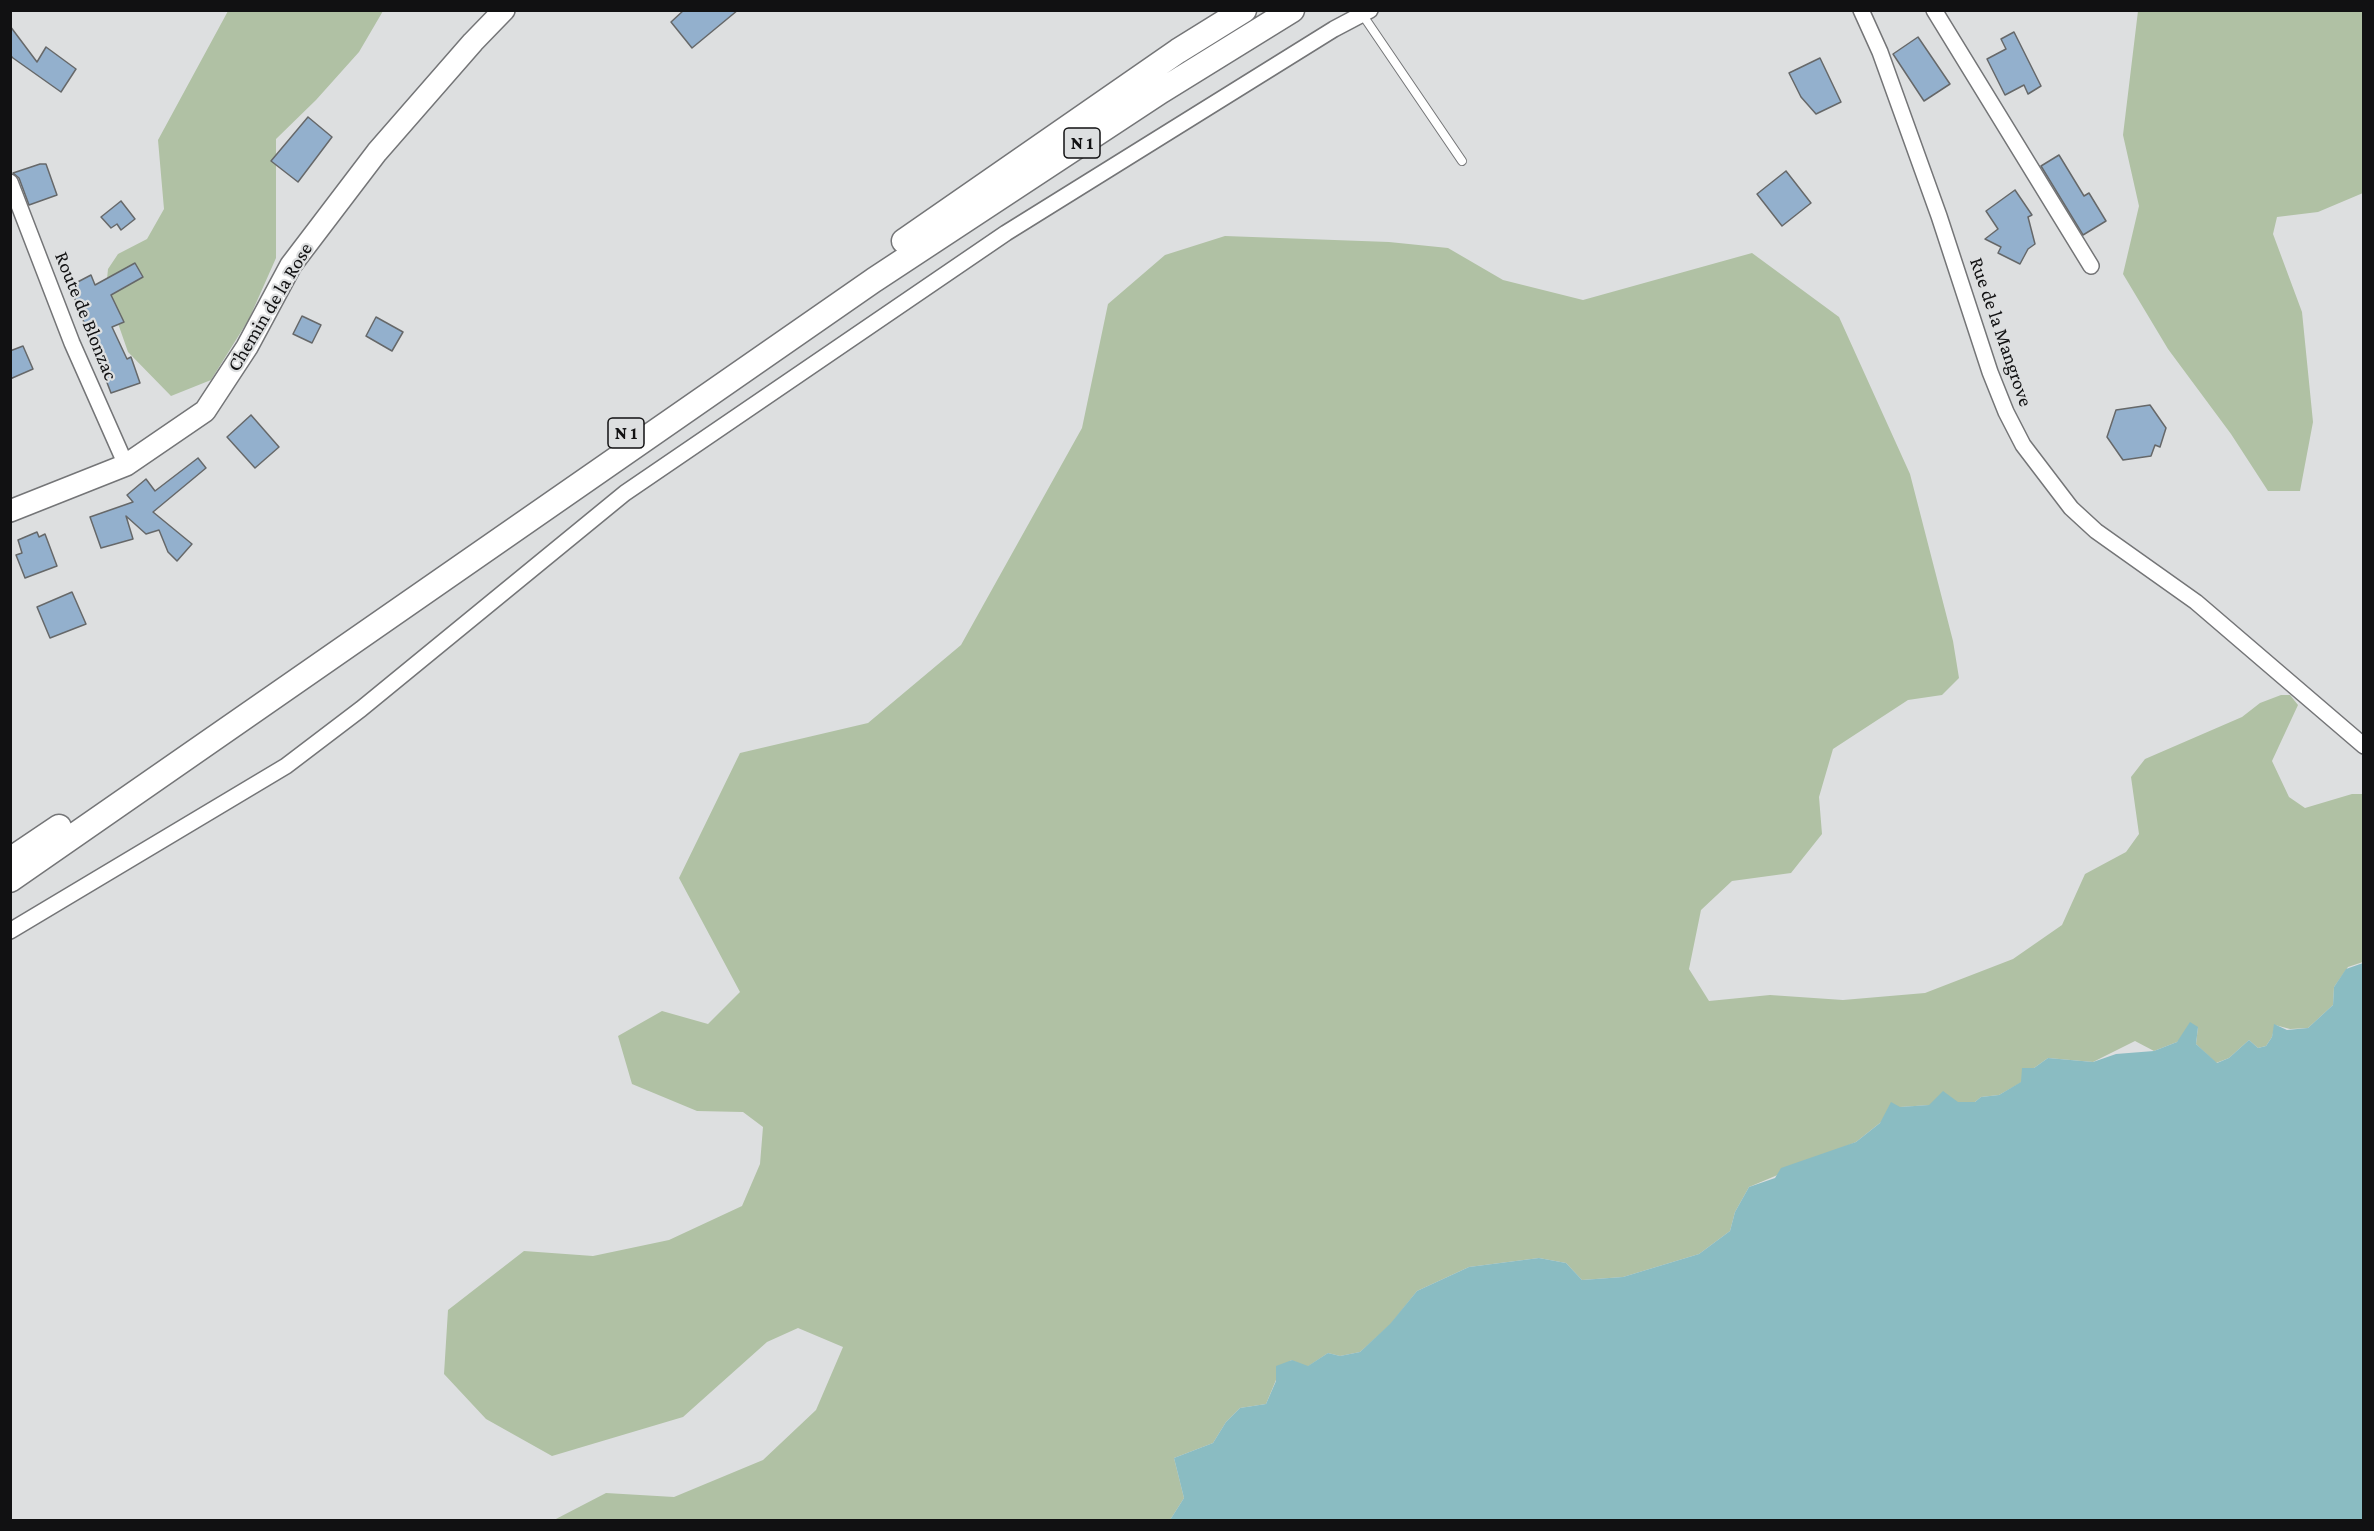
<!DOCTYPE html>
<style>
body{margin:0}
#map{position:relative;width:2374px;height:1531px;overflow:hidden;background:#dddfe0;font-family:"Crimson Pro",serif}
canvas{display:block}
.frame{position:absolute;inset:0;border:12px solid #111112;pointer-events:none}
</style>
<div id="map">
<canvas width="2374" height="1531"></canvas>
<div class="frame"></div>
</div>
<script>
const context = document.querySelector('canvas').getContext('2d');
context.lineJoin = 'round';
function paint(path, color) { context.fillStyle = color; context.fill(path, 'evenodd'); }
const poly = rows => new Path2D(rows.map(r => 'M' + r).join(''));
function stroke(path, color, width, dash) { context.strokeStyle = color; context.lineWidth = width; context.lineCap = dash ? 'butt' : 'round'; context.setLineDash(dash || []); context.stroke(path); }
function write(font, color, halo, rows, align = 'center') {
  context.font = font + ' "Crimson Pro",serif'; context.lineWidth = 4.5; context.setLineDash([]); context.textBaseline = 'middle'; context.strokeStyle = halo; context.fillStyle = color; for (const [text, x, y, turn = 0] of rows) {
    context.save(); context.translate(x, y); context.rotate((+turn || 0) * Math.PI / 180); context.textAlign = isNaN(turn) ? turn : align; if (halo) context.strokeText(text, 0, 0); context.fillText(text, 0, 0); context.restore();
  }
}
paint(poly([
 [228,11,383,11,359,52,316,100,276,139,276,258,249,319,211,380,171,396,128,352,106,289,108,269,118,254,147,239,164,209,158,140],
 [2138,11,2363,11,2363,193,2318,212,2277,217,2273,234,2302,312,2313,422,2300,491,2268,491,2231,434,2168,349,2123,274,2139,206,2123,135],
 [1225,236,1389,242,1448,248,1503,280,1583,300,1752,253,1839,317,1910,474,1953,641,1959,678,1942,695,1908,700,1833,749,1819,797,1822,834,1791,873,1732,881,1701,910,1689,969,1709,1001,1770,995,1843,1000,1925,993,2013,959,2062,925,2085,874,2126,852,2139,834,2131,777,2145,759,2242,717,2260,703,2281,695,2290,695,2298,705,2272,761,2289,797,2305,808,2352,794,2363,794,2363,962,2348,967,2334,987,2333,1005,2308,1028,2290,1029,2275,1025,2272,1037,2266,1046,2258,1048,2249,1040,2229,1058,2216,1063,2196,1044,2198,1027,2177,1042,2154,1051,2135,1041,2093,1062,2048,1058,2034,1068,2022,1068,2022,1082,1999,1095,1981,1097,1975,1102,1900,1107,1856,1142,1749,1187,1735,1212,1730,1231,1699,1254,1623,1277,1582,1280,1566,1263,1539,1258,1469,1267,1417,1291,1390,1325,1360,1352,1340,1356,1328,1353,1307,1367,1291,1360,1276,1380,1266,1404,1240,1408,1226,1422,1213,1443,1174,1458,1184,1498,1170,1520,554,1520,606,1493,674,1497,763,1460,816,1410,843,1347,798,1328,767,1342,683,1417,552,1456,486,1419,444,1374,448,1310,524,1251,593,1256,669,1240,742,1206,760,1164,763,1127,743,1112,697,1111,632,1084,618,1036,662,1011,708,1024,740,992,679,878,740,753,868,723,961,645,1082,428,1108,304,1165,255]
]), '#b0c1a4');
paint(poly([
 [2363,963,2363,1520,1170,1520,1184,1498,1174,1458,1213,1443,1226,1422,1240,1408,1266,1404,1276,1381,1276,1366,1292,1360,1308,1366,1328,1353,1340,1356,1360,1352,1390,1324,1417,1291,1469,1267,1539,1258,1566,1263,1582,1280,1623,1277,1699,1254,1730,1231,1735,1212,1749,1187,1775,1178,1781,1168,1856,1142,1880,1123,1891,1102,1900,1107,1929,1105,1943,1091,1958,1102,1975,1102,1981,1097,1999,1095,2021,1082,2022,1068,2034,1068,2048,1058,2093,1062,2116,1054,2154,1051,2177,1042,2190,1022,2198,1027,2196,1044,2217,1063,2229,1058,2249,1040,2258,1048,2266,1046,2272,1037,2274,1024,2287,1030,2308,1028,2333,1005,2334,987,2346,969]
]), '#8abcc2');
const building = poly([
 [684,10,738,10,692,48,671,22,684,10],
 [10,26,37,62,46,47,76,69,61,92,13,58,10,55,10,26],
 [2014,32,2041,86,2028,94,2024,85,2005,95,1987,59,2006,49,2001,39,2014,32],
 [1918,37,1950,84,1924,101,1893,54,1918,37],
 [1820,58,1841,102,1816,114,1801,97,1789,73,1820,58],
 [308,117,332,137,298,182,271,161,308,117],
 [2059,155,2084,196,2089,193,2106,221,2083,235,2041,166,2059,155],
 [40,164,46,164,57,195,29,205,19,178,13,173,40,164],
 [1786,171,1811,203,1782,226,1757,194,1786,171],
 [2015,190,2032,215,2028,217,2035,244,2028,249,2020,264,1998,253,2001,247,1985,239,1998,229,1986,211,2015,190],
 [121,201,135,219,121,230,117,224,111,228,101,217,121,201],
 [135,263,143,277,111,295,124,322,112,327,127,359,131,357,140,383,111,393,70,286,91,275,95,285,135,263],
 [302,316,321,325,312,343,293,334,302,316],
 [376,317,403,332,392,351,366,336,376,317],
 [23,346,33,369,10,379,10,351,23,346],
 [2150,405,2166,428,2160,447,2155,445,2151,456,2123,460,2107,437,2116,410,2150,405],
 [251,415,279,447,255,468,227,437,251,415],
 [198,458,206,468,153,512,192,544,177,561,168,552,159,530,146,534,126,516,133,539,101,548,90,517,133,502,127,495,146,479,155,491,198,458],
 [37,532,39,537,45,534,57,566,25,578,16,555,22,553,18,540,37,532],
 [72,592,86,624,50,638,37,607,72,592]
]);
paint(building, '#93b0cd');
stroke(building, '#666869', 1.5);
const lane = poly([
 [1362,14,1462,161]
]);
const street = poly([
 [1861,10,1880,52,1939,216,1990,372,2006,412,2023,445,2071,508,2096,531,2196,602,2364,746],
 [1934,10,2091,266],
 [10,182,72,343,126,465],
 [10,931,286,766,361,709,625,493,1006,233,1334,29,1370,10]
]);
const secondary = poly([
 [10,511,126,465,205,411,247,347,291,265,377,152,473,42,504,10]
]);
const primary = poly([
 [904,241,1178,51,1244,10],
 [10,860,59,827],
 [10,880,874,280,1161,91,1292,10]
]);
stroke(lane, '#747577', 10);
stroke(street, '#747577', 18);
stroke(secondary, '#747577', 24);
stroke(primary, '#747577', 27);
stroke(lane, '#fff', 8);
stroke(street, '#fff', 15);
stroke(secondary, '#fff', 21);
stroke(primary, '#fff', 24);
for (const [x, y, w] of [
 [1082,143,36],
 [626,433,36]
]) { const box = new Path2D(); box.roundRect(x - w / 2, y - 15, w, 30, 4.5); context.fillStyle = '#dddfe0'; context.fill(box); stroke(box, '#111112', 1.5); }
write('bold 18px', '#111112', null, [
 ["N 1",1082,143],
 ["N 1",626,433]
]);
write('20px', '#111112', '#dddfe0', [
 ["Chemin de la Rose",270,307,-59],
 ["Route de Blonzac",86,316,68],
 ["Rue de la Mangrove",2001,332,71]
]);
</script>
